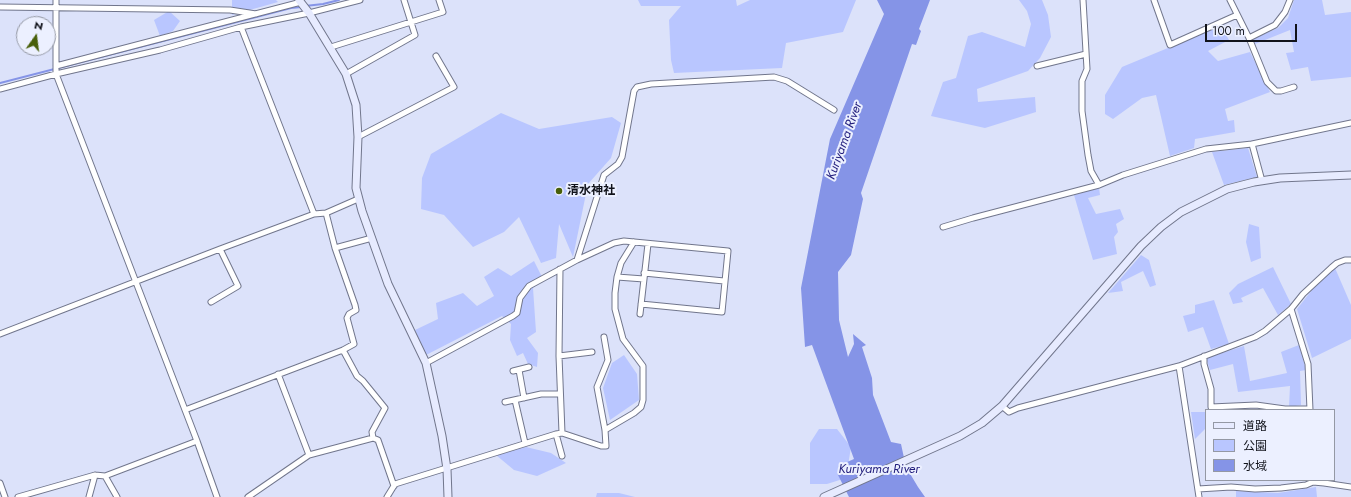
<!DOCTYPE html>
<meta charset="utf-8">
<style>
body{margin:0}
#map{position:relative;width:1351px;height:497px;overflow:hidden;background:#dce2fa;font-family:Jost,"Noto Sans JP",sans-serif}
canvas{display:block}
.legend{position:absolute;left:1205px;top:409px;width:130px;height:72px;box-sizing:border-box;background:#ecf0ff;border:1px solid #9498a4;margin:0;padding:5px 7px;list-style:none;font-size:12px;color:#11131b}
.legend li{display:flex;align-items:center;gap:8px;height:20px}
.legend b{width:20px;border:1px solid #9498a4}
.north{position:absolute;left:16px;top:16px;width:40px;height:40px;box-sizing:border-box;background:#ecf0ff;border:1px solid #9498a4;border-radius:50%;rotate:14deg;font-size:11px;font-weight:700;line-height:16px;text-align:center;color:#11131b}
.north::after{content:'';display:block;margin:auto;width:14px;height:18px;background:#485f0a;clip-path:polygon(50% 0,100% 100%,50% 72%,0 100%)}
.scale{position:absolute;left:1205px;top:24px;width:92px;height:18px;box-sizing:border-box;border:2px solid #11131b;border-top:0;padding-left:5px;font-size:12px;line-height:14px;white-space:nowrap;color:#11131b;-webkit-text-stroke:3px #ecf0ff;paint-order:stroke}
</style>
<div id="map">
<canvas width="1351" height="497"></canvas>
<ul class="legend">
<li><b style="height:5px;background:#e7ebff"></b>道路</li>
<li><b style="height:11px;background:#b9c6ff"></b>公園</li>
<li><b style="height:11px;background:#8594e7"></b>水域</li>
</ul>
<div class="north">N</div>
<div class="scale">100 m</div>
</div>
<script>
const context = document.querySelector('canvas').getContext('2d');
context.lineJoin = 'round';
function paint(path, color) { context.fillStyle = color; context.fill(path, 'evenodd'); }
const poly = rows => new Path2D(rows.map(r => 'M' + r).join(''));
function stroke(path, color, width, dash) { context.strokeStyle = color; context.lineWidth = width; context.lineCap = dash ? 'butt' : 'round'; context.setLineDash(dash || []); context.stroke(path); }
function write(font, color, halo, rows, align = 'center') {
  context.font = font + ' Jost,"Noto Sans JP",sans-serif'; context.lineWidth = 4; context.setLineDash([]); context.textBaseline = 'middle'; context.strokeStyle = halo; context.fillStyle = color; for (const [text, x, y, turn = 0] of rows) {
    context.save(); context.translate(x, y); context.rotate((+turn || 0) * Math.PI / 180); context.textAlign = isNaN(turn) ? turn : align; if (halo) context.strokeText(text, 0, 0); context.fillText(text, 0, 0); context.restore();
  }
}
paint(poly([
 [232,0,276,0,278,2,232,15],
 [638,0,736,0,737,6,750,0,856,0,843,32,786,43,782,68,674,73,671,60,669,20,681,6,641,6],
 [1019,0,1042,0,1048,15,1051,37,1040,58,1028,71,977,89,978,102,1035,97,1036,112,985,128,931,116,943,82,956,78,968,36,982,32,1025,47,1031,24,1027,11],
 [1294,0,1322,0,1325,15,1351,12,1351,77,1311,81,1308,67,1291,70,1286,53,1294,52,1290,30,1255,44,1253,39,1278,28,1288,18],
 [169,11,180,21,173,31,160,36,154,20],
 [1221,26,1229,40,1208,51,1218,61,1250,52,1270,92,1225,109,1228,121,1234,120,1235,132,1195,139,1194,148,1170,156,1156,95,1142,98,1113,119,1105,114,1105,95,1122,67],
 [501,113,539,129,612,117,621,123,611,158,588,184,573,257,559,224,556,258,541,263,519,217,504,232,473,247,444,215,421,209,422,178,431,154],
 [1248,148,1257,177,1224,185,1212,152],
 [1099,188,1100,195,1088,198,1096,214,1120,209,1124,219,1116,224,1118,232,1114,237,1117,254,1093,260,1074,195],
 [1249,224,1259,227,1261,258,1251,262,1246,242],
 [1141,255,1149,260,1156,285,1150,287,1143,271,1121,282,1123,291,1108,293],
 [534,261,542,277,533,288,536,332,527,338,538,353,537,367,528,364,523,353,517,356,510,340,511,324,502,316,426,355,415,330,438,319,436,303,463,293,477,306,494,296,484,277,498,268,511,276],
 [1273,267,1291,304,1278,315,1263,288,1241,298,1243,302,1233,304,1229,293,1238,284],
 [1335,268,1351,305,1351,339,1312,358,1297,309,1312,290],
 [1214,300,1229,344,1211,349,1203,327,1188,332,1183,316,1195,313,1195,305],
 [1299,345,1306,370,1300,371,1301,405,1289,407,1290,386,1238,392,1233,364,1210,370,1206,358,1244,346,1250,381,1287,373,1281,352],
 [624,355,637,374,639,400,610,420,603,388,612,363],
 [1191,412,1206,412,1206,428,1195,439],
 [819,429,837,429,851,447,846,478,827,484,810,484,810,443],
 [526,447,551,453,566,463,537,476,514,470,496,455],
 [1316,487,1317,497,1236,497,1236,491,1278,493],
 [597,493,619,493,635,497,596,497]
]), '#b9c6ff');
paint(poly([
 [877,0,930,0,919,29,921,31,916,45,912,44,861,193,863,199,851,255,838,272,839,320,848,357,854,344,853,334,866,345,862,347,872,378,873,395,891,442,901,444,906,467,918,487,925,497,849,497,837,473,840,472,838,466,854,459,812,345,805,347,801,288,830,139,884,14]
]), '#8594e7');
stroke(poly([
 [305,6,323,4,339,0],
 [0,83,291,8,301,7]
]), '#8594e7', 2);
const street = poly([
 [56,0,56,74,197,441,217,497],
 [1083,0,1087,69,1082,81,1082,111,1088,155,1091,171,1099,185],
 [1154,0,1170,45,1237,15],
 [1230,0,1249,38,1267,82,1276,91,1281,91,1294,87],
 [0,7,230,10,256,14],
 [241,27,314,214],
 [1249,38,1275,25,1285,12,1290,0],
 [331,47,443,12,439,0],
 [56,66,301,2],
 [1037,66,1086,54],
 [346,74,415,35,404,0],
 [0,89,56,74,160,50,241,27,309,13,360,0],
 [358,137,454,87,436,56],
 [1252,144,1262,181],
 [943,227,973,218,1099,185,1123,175,1206,149,1252,144,1351,123],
 [335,248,372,238],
 [577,260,604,175,618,164,622,157,634,91,637,87,651,84,774,77,787,81,834,110],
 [560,269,559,356,562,433],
 [644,273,724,281],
 [617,277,644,279],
 [211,302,238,286,220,249],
 [1291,309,1308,364,1310,410],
 [640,314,648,244],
 [0,334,220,249,314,214,326,213,358,199],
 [343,350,357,376,363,381,385,408,372,432,373,438],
 [559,356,592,352],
 [1204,356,1204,364,1211,389,1211,407,1256,405,1285,409,1310,409],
 [426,363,513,316,517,313,520,298,529,286,577,260,614,243,624,241,728,251,722,312,641,304],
 [1179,366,1199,497],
 [519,370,524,398],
 [513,371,529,367],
 [278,374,309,455,373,438,378,440,394,486],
 [515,400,525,443],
 [505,402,541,394,560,394],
 [1002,406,1009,412,1018,408,1179,366,1255,337,1265,331,1291,309,1303,294,1331,268,1337,263,1345,260,1351,260],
 [185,410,343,350,354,344,347,318,349,314,356,310,355,305,335,248,326,213],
 [605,430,634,413,641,407,643,400,643,366,623,339,615,309,615,293,617,277,621,263,634,242],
 [556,434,562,456],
 [105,476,117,497],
 [0,483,5,497],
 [1198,489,1231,487,1255,489,1281,488,1306,485,1313,482,1324,483,1351,487],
 [18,497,95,475,105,476,197,441],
 [89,497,95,475],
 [248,497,309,455],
 [387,497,395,484,556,434,562,433,601,446,606,446,605,430,597,387,608,360,604,337]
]);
const secondary = poly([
 [299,0,309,13,346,74,356,105,358,137,356,188,362,211,388,284,426,363,442,436,447,469,448,497],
 [824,497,960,436,982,423,1002,406,1141,246,1161,227,1181,212,1227,189,1254,182,1280,178,1351,175]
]);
stroke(street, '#71768c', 7);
stroke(secondary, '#71768c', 9);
stroke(street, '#fff', 5);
stroke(secondary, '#e7ebff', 7);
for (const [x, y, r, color] of [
 [559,191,4,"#485f0a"]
]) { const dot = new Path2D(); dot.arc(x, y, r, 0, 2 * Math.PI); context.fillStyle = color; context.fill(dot); stroke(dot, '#ecf0ff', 1.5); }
write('bold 12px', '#11131b', '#ecf0ff', [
 ["清水神社",567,191]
], 'left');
write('italic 13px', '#221e7d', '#ecf0ff', [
 ["Kuriyama River",845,141,-70],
 ["Kuriyama River",879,470]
]);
</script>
